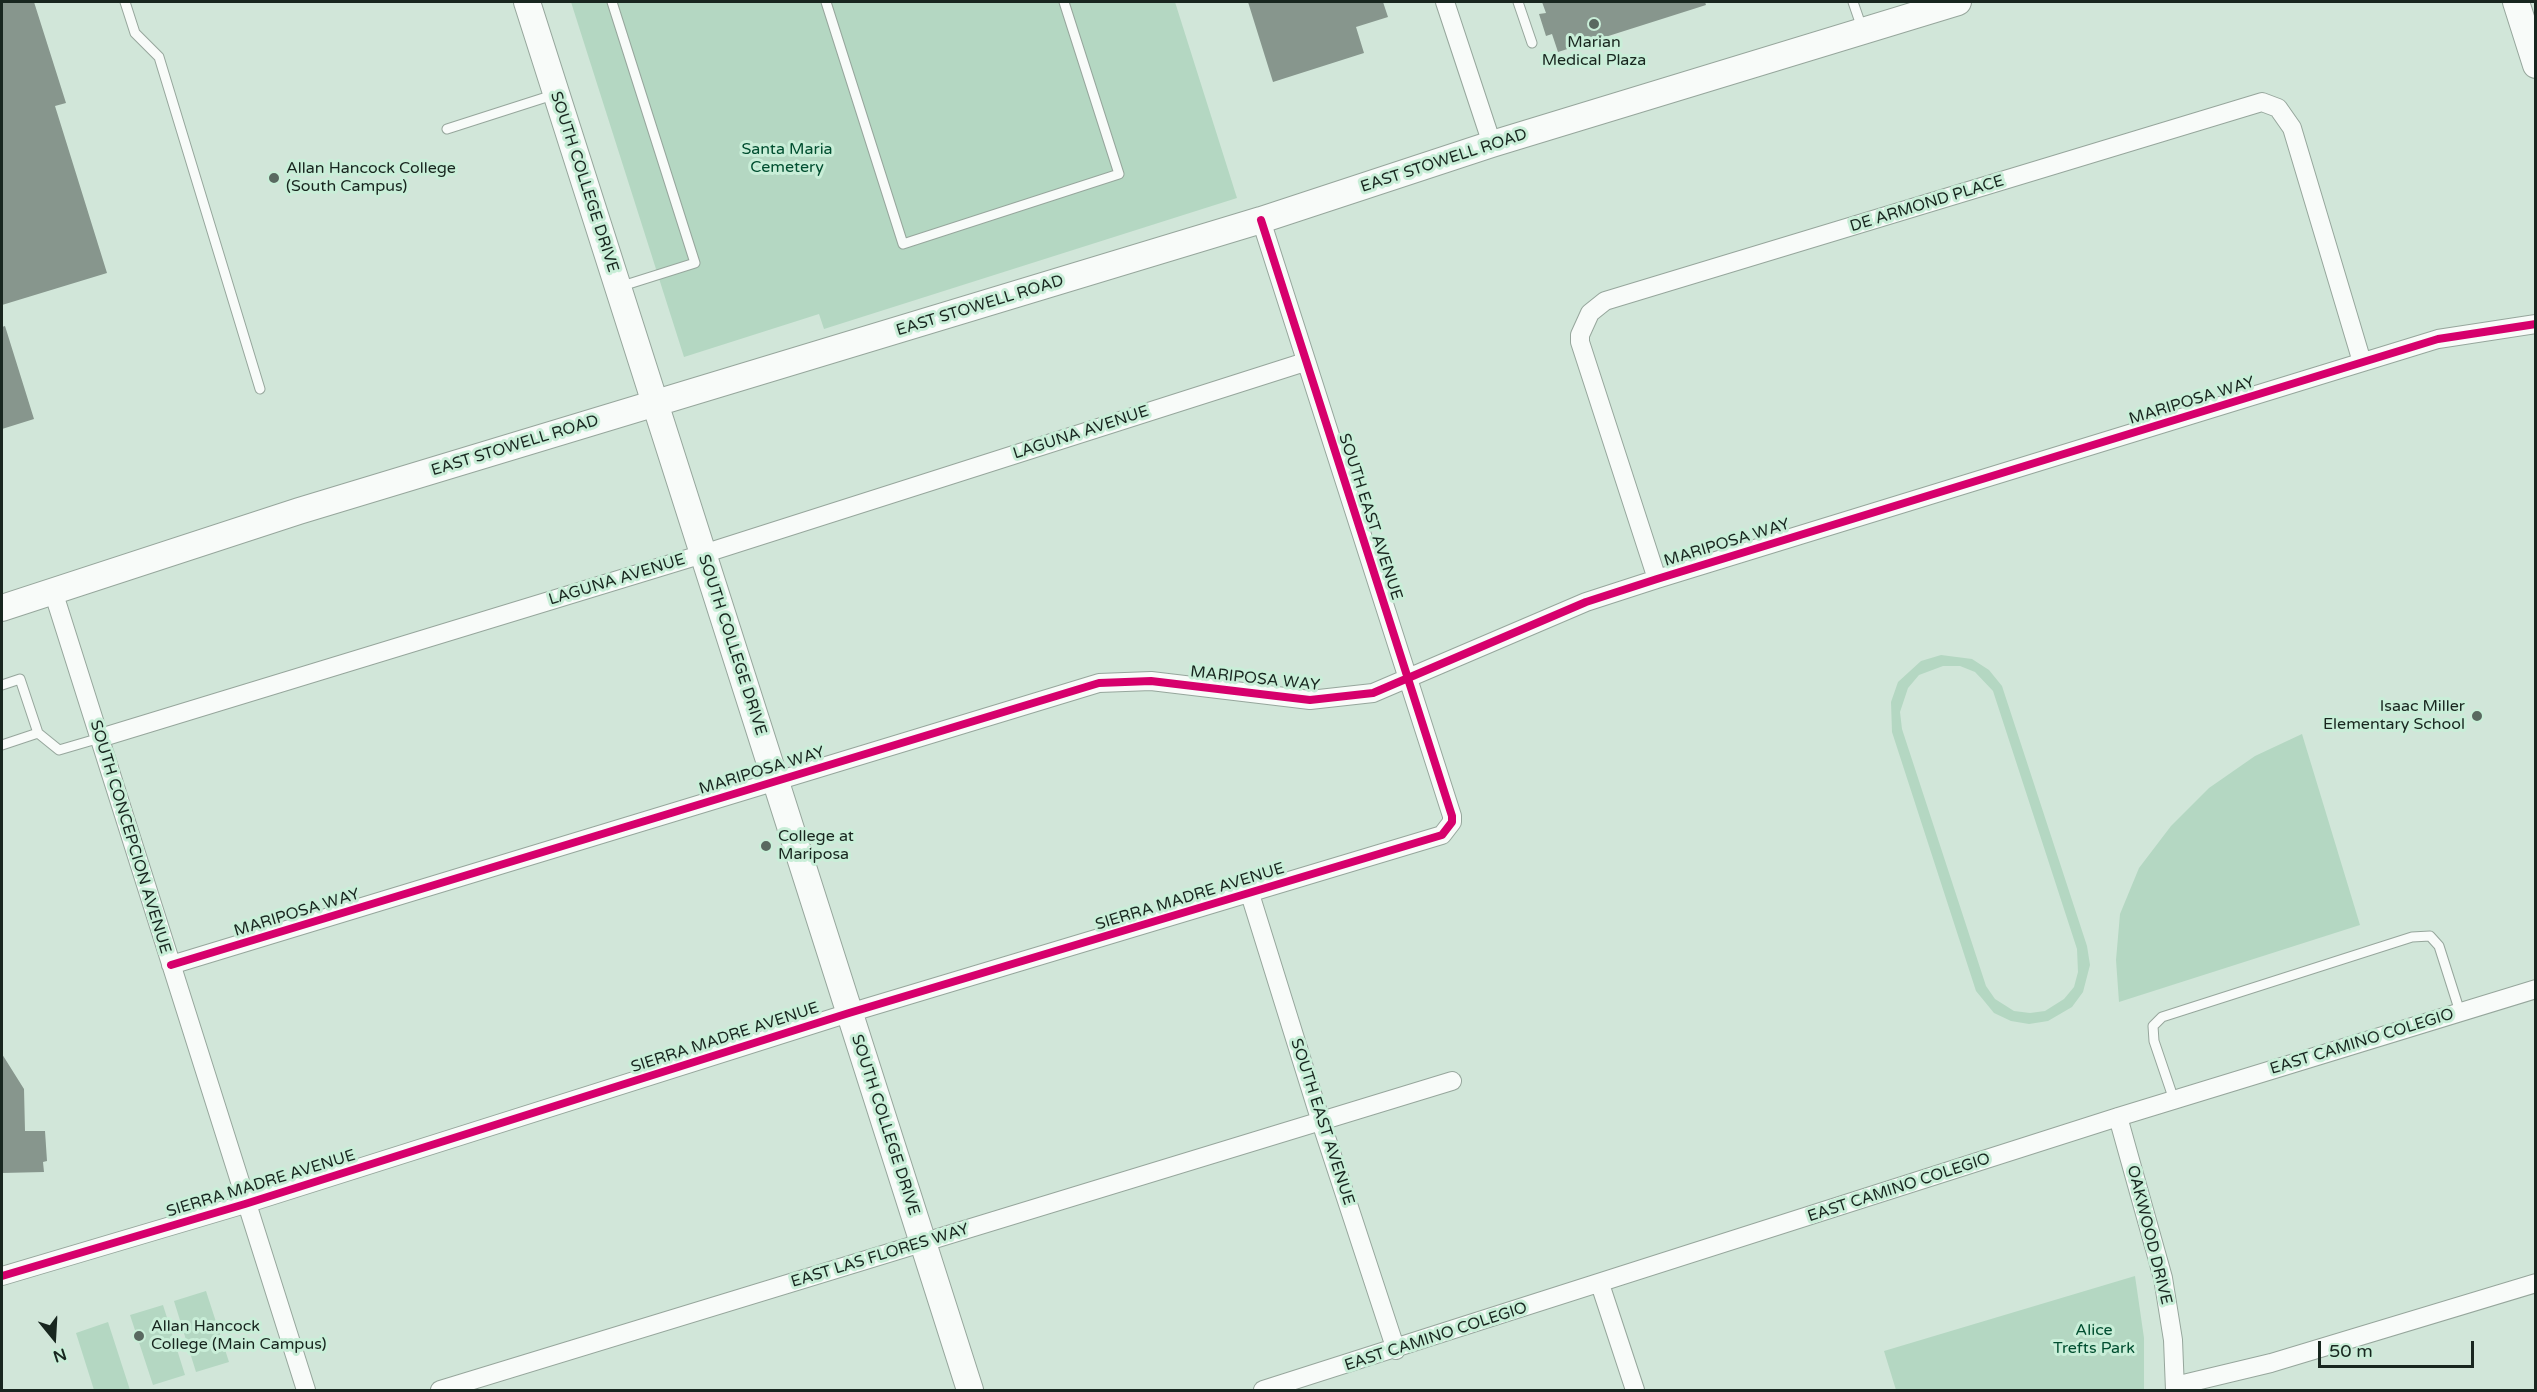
<!DOCTYPE html>
<style>
body{margin:0}
#map{position:relative;width:2537px;height:1392px;overflow:hidden;background:#d1e6d9;font-family:"Varela Round",sans-serif}
canvas{display:block}
.frame{position:absolute;inset:0;border:3px solid #18261f;pointer-events:none}
.north{position:absolute;left:24px;top:1308px;width:60px;height:60px;-webkit-text-stroke:4px #c9eed8;paint-order:stroke;rotate:162deg;font-size:16px;font-weight:700;line-height:24px;text-align:center;color:#18261f}
.north::after{content:'';display:block;margin:auto;width:21px;height:27px;background:#18261f;clip-path:polygon(50% 0,100% 100%,50% 72%,0 100%)}
.scale{position:absolute;left:2318px;top:1341px;width:156px;height:27px;box-sizing:border-box;border:3px solid #18261f;border-top:0;padding-left:8px;font-size:18px;line-height:21px;white-space:nowrap;color:#18261f;-webkit-text-stroke:4px #c9eed8;paint-order:stroke}
</style>
<div id="map">
<canvas width="2537" height="1392"></canvas>
<div class="frame"></div>
<div class="north">N</div>
<div class="scale">50 m</div>
</div>
<script>
const context = document.querySelector('canvas').getContext('2d');
context.lineJoin = 'round';
function paint(path, color) { context.fillStyle = color; context.fill(path, 'evenodd'); }
const poly = rows => new Path2D(rows.map(r => 'M' + r).join(''));
function stroke(path, color, width, dash) { context.strokeStyle = color; context.lineWidth = width; context.lineCap = dash ? 'butt' : 'round'; context.setLineDash(dash || []); context.stroke(path); }
function write(font, color, halo, rows, align = 'center') {
  context.font = font + ' "Varela Round",sans-serif'; context.lineWidth = 6; context.setLineDash([]); context.textBaseline = 'middle'; context.strokeStyle = halo; context.fillStyle = color; for (const [text, x, y, turn = 0] of rows) {
    context.save(); context.translate(x, y); context.rotate((+turn || 0) * Math.PI / 180); context.textAlign = isNaN(turn) ? turn : align; if (halo) context.strokeText(text, 0, 0); context.fillText(text, 0, 0); context.restore();
  }
}
paint(poly([
 [571,2,1175,2,1237,198,824,329,819,314,684,357],
 [1941,655,1972,659,1989,670,2002,686,2087,946,2090,965,2083,992,2072,1007,2048,1021,2029,1024,2011,1021,1994,1013,1976,991,1892,732,1891,702,1898,682,1921,661],
 [1943,666,1960,666,1975,672,1993,691,2077,949,2078,972,2074,987,2064,999,2045,1011,2030,1013,2014,1011,1995,999,1986,986,1902,729,1900,712,1908,688,1919,675],
 [2302,734,2360,925,2119,1002,2116,960,2120,914,2139,868,2171,826,2209,788,2255,756],
 [2135,1276,2144,1338,2144,1390,1896,1390,1884,1351],
 [206,1291,229,1362,196,1372,174,1301],
 [163,1305,185,1375,153,1385,130,1315],
 [108,1322,130,1390,94,1390,76,1333]
]), '#b4d7c2');
paint(poly([
 [2,2,34,2,66,103,55,106,107,273,2,305],
 [1248,2,1383,2,1388,17,1356,27,1364,53,1273,82],
 [1542,2,1705,2,1706,5,1558,52,1552,34,1546,36,1539,14,1546,13],
 [5,326,34,419,2,429,2,327],
 [2,1054,24,1089,25,1131,45,1131,47,1161,43,1162,44,1172,2,1173]
]), '#87968d');
const lane = poly([
 [125,2,135,33,159,57,260,389],
 [612,2,695,263,619,287],
 [826,2,903,244,1119,174,1064,2],
 [1518,2,1532,43],
 [1853,2,1863,31],
 [447,129,553,95],
 [2,685,20,679,38,733,2,745],
 [38,733,59,750,100,738],
 [2174,1100,2154,1041,2153,1026,2162,1017,2412,937,2430,936,2439,946,2460,1012]
]);
const street = poly([
 [1445,2,1492,144],
 [1657,579,1580,342,1580,335,1590,313,1605,301,2262,102,2278,108,2292,128,2362,362],
 [53,591,306,1390],
 [100,738,703,554,1305,362],
 [1250,894,1321,1122,1396,1350],
 [171,965,1099,683,1151,681,1310,700,1373,693,1586,602,1657,579,2438,339,2536,324],
 [2118,1117,2163,1278,2173,1340,2175,1390],
 [2,1276,245,1204,849,1013,1442,835,1452,822,1452,816,1261,220],
 [1600,1284,1635,1390],
 [2175,1386,2271,1363,2536,1283],
 [440,1390,1452,1081],
 [1263,1390,2118,1117,2536,989]
]);
const secondary = poly([
 [527,2,970,1390],
 [2516,2,2536,65],
 [2,608,299,511,1261,220,1492,144,1958,2]
]);
stroke(lane, '#96a69c', 11);
stroke(street, '#96a69c', 20);
stroke(secondary, '#96a69c', 28);
stroke(lane, '#f8fbf9', 9);
stroke(street, '#f8fbf9', 18);
stroke(secondary, '#f8fbf9', 26);
stroke(poly([
 [171,965,1099,683,1151,681,1310,700,1373,693,1586,602,1657,579,2438,339,2536,324],
 [2,1276,245,1204,849,1013,1442,835,1452,822,1452,816,1261,220]
]), '#d6006c', 8);
for (const [x, y, r, color] of [
 [1594,24,6,"#596960"],
 [274,178,6,"#596960"],
 [2477,716,6,"#596960"],
 [766,846,6,"#596960"],
 [139,1336,6,"#596960"]
]) { const dot = new Path2D(); dot.arc(x, y, r, 0, 2 * Math.PI); context.fillStyle = color; context.fill(dot); stroke(dot, '#c9eed8', 2); }
write('16px', '#18261f', '#c9eed8', [
 ["Marian",1594,43,"center"],
 ["Medical Plaza",1594,61,"center"],
 ["Allan Hancock College",286,169],
 ["(South Campus)",286,187],
 ["Isaac Miller",2465,707,"right"],
 ["Elementary School",2465,725,"right"],
 ["College at",778,837],
 ["Mariposa",778,855],
 ["Allan Hancock",151,1327],
 ["College (Main Campus)",151,1345]
], 'left');
write('16px', '#004e30', '#c9eed8', [
 ["Santa Maria",787,150],
 ["Cemetery",787,168],
 ["Alice",2094,1331],
 ["Trefts Park",2094,1349]
]);
write('16px', '#18261f', '#c9eed8', [
 ["EAST STOWELL ROAD",1444,161,-18],
 ["SOUTH COLLEGE DRIVE",584,182,72],
 ["DE ARMOND PLACE",1927,204,-17],
 ["EAST STOWELL ROAD",980,306,-17],
 ["MARIPOSA WAY",2192,401,-17],
 ["LAGUNA AVENUE",1081,433,-18],
 ["EAST STOWELL ROAD",515,446,-17],
 ["SOUTH EAST AVENUE",1370,517,72],
 ["MARIPOSA WAY",1727,543,-17],
 ["LAGUNA AVENUE",617,580,-17],
 ["SOUTH COLLEGE DRIVE",732,645,72],
 ["MARIPOSA WAY",1255,679,6],
 ["MARIPOSA WAY",762,771,-17],
 ["SOUTH CONCEPCION AVENUE",130,837,73],
 ["SIERRA MADRE AVENUE",1190,897,-17],
 ["MARIPOSA WAY",297,913,-17],
 ["SIERRA MADRE AVENUE",725,1038,-18],
 ["EAST CAMINO COLEGIO",2362,1042,-17],
 ["SOUTH EAST AVENUE",1322,1122,72],
 ["SOUTH COLLEGE DRIVE",885,1125,72],
 ["SIERRA MADRE AVENUE",261,1184,-17],
 ["EAST CAMINO COLEGIO",1899,1188,-18],
 ["OAKWOOD DRIVE",2149,1235,76],
 ["EAST LAS FLORES WAY",880,1256,-17],
 ["EAST CAMINO COLEGIO",1436,1337,-18]
]);
</script>
